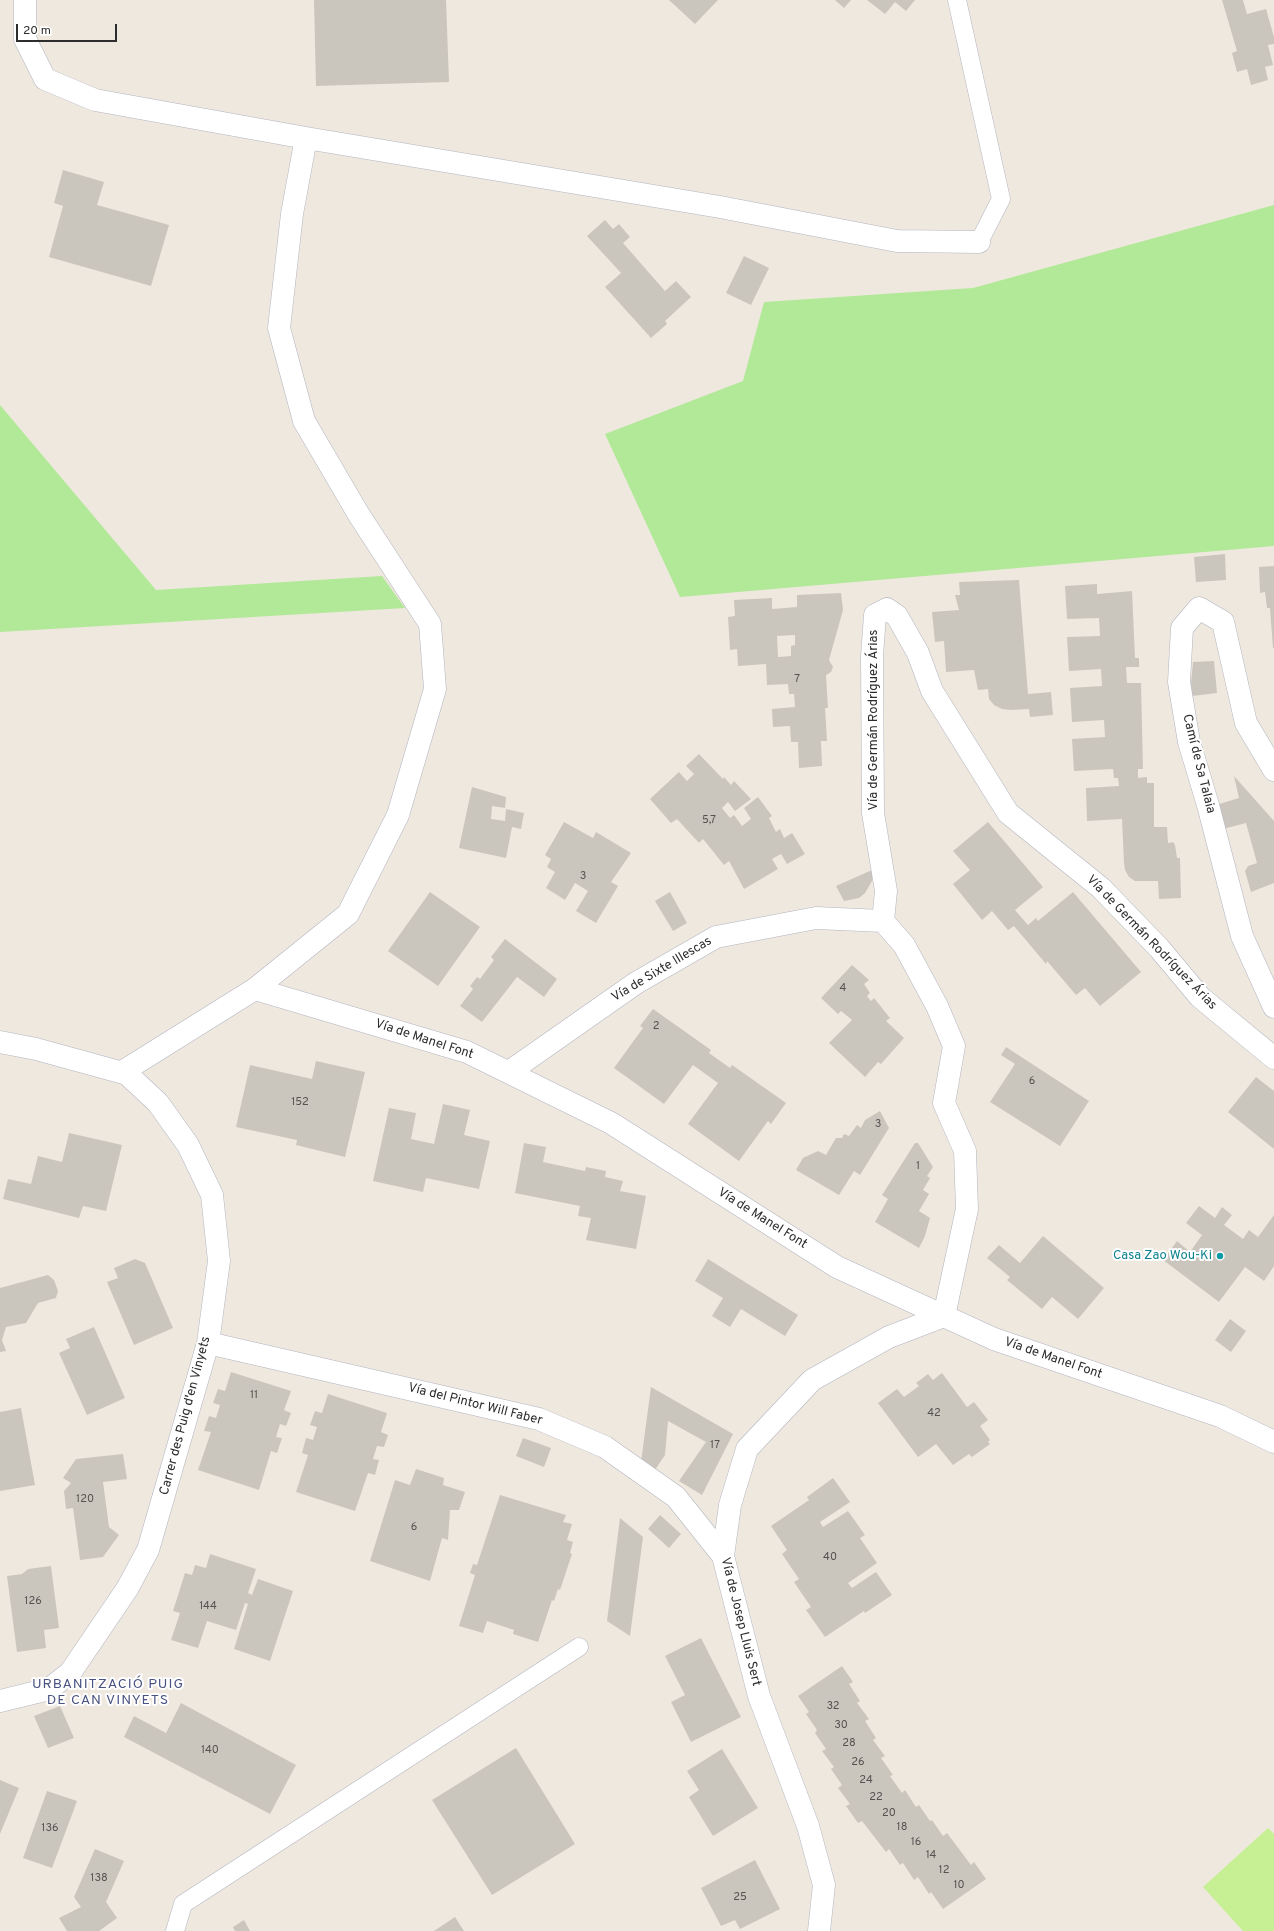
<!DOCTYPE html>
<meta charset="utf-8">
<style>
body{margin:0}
#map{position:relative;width:1274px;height:1931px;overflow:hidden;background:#efe8de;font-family:Overpass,sans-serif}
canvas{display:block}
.scale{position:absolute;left:16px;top:24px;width:101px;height:18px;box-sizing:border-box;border:2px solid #2d2d2d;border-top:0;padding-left:5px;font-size:12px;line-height:14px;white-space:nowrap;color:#2d2d2d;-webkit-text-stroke:3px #fff;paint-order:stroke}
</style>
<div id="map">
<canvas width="1274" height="1931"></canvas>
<div class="scale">20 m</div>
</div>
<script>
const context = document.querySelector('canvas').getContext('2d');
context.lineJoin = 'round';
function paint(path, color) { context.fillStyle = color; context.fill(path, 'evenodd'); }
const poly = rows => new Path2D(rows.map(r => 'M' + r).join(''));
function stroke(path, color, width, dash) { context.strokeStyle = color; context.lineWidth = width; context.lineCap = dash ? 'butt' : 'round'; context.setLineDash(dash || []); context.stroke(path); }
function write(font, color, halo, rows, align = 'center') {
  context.font = font + ' Overpass,sans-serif'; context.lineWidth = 4; context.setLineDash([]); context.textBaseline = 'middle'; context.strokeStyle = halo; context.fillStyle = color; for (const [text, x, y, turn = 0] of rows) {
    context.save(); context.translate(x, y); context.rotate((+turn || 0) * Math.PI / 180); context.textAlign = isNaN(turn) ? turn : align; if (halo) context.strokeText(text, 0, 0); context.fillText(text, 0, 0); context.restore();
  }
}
paint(poly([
 [1274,205,1274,546,680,597,605,434,743,381,764,302,973,288],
 [0,405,156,590,382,576,405,608,0,632]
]), '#b1e998');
paint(poly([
 [1268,1828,1274,1834,1274,1931,1243,1931,1203,1887]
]), '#c6f093');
paint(poly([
 [314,0,446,0,449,82,316,86],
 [669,0,718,0,695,24],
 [835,0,851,0,844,8],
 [867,0,915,0,906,11,895,2,885,14],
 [1222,0,1243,0,1247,14,1266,9,1274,37,1274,44,1268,45,1273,65,1265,67,1268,80,1251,85,1247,69,1237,72,1232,53,1237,51],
 [63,170,104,182,97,205,169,225,151,286,49,257,63,206,54,203],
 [605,220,613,229,619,224,630,237,623,243,665,291,676,281,691,297,665,321,667,324,651,338,605,287,621,273,587,236],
 [744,256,769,268,751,305,726,293],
 [1225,554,1226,580,1196,582,1194,557],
 [1274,566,1274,648,1273,648,1270,608,1267,608,1265,592,1260,593,1259,567],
 [1019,580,1028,694,1051,692,1053,715,1030,717,1029,709,1011,710,1002,709,994,705,989,699,988,689,978,690,974,670,946,672,944,641,935,642,932,612,959,610,955,595,960,595,959,582],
 [1097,584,1097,594,1132,591,1135,658,1139,658,1139,667,1126,667,1127,683,1141,683,1143,769,1138,769,1138,778,1147,777,1147,783,1154,783,1154,827,1167,827,1168,843,1173,842,1175,845,1177,858,1180,858,1181,898,1159,899,1158,881,1135,881,1129,877,1125,870,1124,863,1122,819,1087,821,1086,788,1119,786,1118,778,1114,778,1113,769,1074,771,1072,739,1105,737,1104,720,1072,722,1070,688,1102,686,1101,669,1069,671,1067,637,1100,636,1099,618,1067,619,1065,586],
 [841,593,843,610,829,660,833,667,831,672,826,675,828,708,825,708,827,741,821,741,822,766,799,768,798,742,791,742,790,726,773,727,772,709,795,707,794,694,789,694,788,684,767,685,766,664,738,666,737,649,730,650,728,617,735,616,734,600,772,598,772,609,797,607,797,595],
 [795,635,795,645,791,646,791,656,778,657,777,636],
 [1214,661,1217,693,1192,696,1191,683,1193,662],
 [699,754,723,779,724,777,731,785,734,781,751,799,735,811,728,802,722,808,730,818,734,815,742,826,751,819,744,808,758,797,772,816,769,818,776,832,780,829,784,838,792,833,805,854,787,864,781,854,772,859,778,869,744,889,729,861,724,865,703,839,699,843,677,819,671,823,650,799,679,772,687,781,694,774,686,766],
 [1234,776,1274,821,1274,883,1251,892,1245,871,1248,866,1257,863,1246,823,1223,829,1216,805,1239,798],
 [472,787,506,797,505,808,492,806,491,819,505,821,506,809,524,813,521,829,512,827,506,858,459,848],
 [564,822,593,838,596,832,631,853,611,882,618,886,596,923,576,911,588,891,575,883,565,900,546,888,555,872,547,867,551,859,545,855],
 [988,822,1043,887,1015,910,1028,925,1036,918,1038,921,1073,892,1141,972,1100,1006,1085,988,1076,995,1047,961,1046,964,1014,926,1008,930,992,911,982,920,953,884,970,870,953,851],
 [872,870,872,881,865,893,859,898,844,901,836,886],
 [430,892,480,927,438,986,388,951],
 [670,892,687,923,673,931,655,901],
 [505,939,557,979,544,997,517,977,482,1022,460,1006,473,989,470,986,477,977,480,979,494,960,491,957],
 [852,965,869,980,864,984,870,993,867,996,871,1001,874,998,890,1018,886,1021,904,1038,881,1064,878,1062,865,1077,829,1043,852,1020,841,1011,838,1014,821,998],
 [653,1009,711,1050,709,1053,730,1068,732,1065,786,1103,771,1124,768,1121,739,1161,688,1124,718,1083,693,1065,664,1104,614,1068,643,1028,640,1026],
 [1006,1047,1089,1101,1060,1146,990,1102,1015,1064,1001,1055],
 [316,1061,365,1072,345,1157,296,1145,297,1140,236,1127,250,1065,312,1079],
 [1256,1077,1274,1091,1274,1149,1228,1112],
 [443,1104,470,1110,464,1135,490,1141,479,1189,426,1178,423,1192,373,1181,389,1108,416,1113,411,1139,434,1144],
 [880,1111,889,1128,860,1175,854,1171,839,1195,796,1170,803,1158,818,1151,826,1155,836,1138,842,1138,844,1134,849,1136,857,1125,861,1128,865,1120],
 [69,1133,122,1145,106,1211,83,1206,79,1218,3,1199,8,1179,31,1184,38,1156,62,1162],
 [524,1143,546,1147,543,1162,585,1171,586,1167,606,1171,605,1177,623,1181,620,1191,646,1196,636,1249,586,1240,591,1218,578,1216,580,1206,515,1193],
 [915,1143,918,1143,933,1167,927,1176,930,1178,923,1190,929,1194,919,1211,930,1218,925,1236,919,1248,875,1222,888,1199,882,1195],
 [1199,1206,1215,1218,1222,1207,1232,1215,1224,1225,1243,1239,1249,1230,1258,1237,1274,1215,1274,1266,1264,1281,1245,1267,1219,1302,1163,1260,1177,1241,1190,1252,1202,1235,1186,1223],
 [1043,1236,1104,1288,1078,1319,1052,1297,1042,1309,1007,1280,1010,1277,987,1258,999,1245,1020,1263],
 [135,1259,145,1263,173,1328,134,1345,107,1282,118,1278,114,1268],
 [708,1259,798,1315,785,1336,741,1309,730,1327,712,1316,723,1298,695,1281],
 [48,1275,54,1280,58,1291,56,1298,38,1303,26,1323,6,1327,2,1340,6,1351,0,1352,0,1288],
 [1230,1319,1246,1331,1231,1352,1215,1340],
 [94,1327,125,1398,87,1415,59,1353,70,1348,66,1339],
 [231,1372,291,1391,284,1410,291,1413,286,1426,280,1424,276,1437,282,1438,277,1453,271,1451,259,1490,198,1470,211,1432,204,1431,209,1416,216,1418,220,1405,213,1403,218,1389,225,1391],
 [942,1373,967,1407,974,1402,988,1420,980,1426,990,1440,988,1442,990,1444,972,1457,969,1454,953,1465,936,1444,918,1457,878,1403,897,1389,904,1397,919,1386,916,1383,928,1374,933,1380],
 [651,1387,733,1434,702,1495,679,1481,706,1442,668,1421,665,1455,655,1470,641,1462],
 [328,1394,387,1413,381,1432,388,1435,384,1447,377,1446,373,1459,379,1460,375,1475,368,1473,355,1511,296,1492,308,1455,302,1453,306,1438,313,1440,317,1427,310,1425,315,1411,322,1413],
 [21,1408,35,1485,0,1491,0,1412],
 [523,1438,551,1448,544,1467,516,1456],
 [123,1454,127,1479,103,1482,109,1527,119,1535,103,1557,80,1560,73,1508,66,1509,64,1491,71,1483,63,1478,76,1459],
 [416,1469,444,1478,443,1485,465,1492,459,1510,450,1510,448,1540,442,1538,430,1581,370,1561,395,1480,410,1485],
 [833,1478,850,1502,820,1522,823,1527,848,1511,865,1535,860,1538,877,1563,848,1583,852,1588,876,1572,892,1595,865,1613,864,1611,825,1637,806,1610,811,1607,794,1582,799,1579,782,1554,787,1550,771,1526,809,1500,807,1497],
 [500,1495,566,1515,563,1522,572,1524,567,1540,573,1542,570,1553,572,1554,560,1590,558,1589,554,1601,552,1600,538,1642,513,1634,514,1630,487,1621,483,1633,459,1626,475,1575,470,1573,473,1564,477,1565],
 [660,1515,681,1534,669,1548,648,1529],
 [620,1518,643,1537,630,1636,607,1621],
 [210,1554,256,1569,248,1593,252,1595,258,1579,293,1591,270,1661,234,1649,248,1604,245,1603,236,1630,207,1621,198,1648,171,1640,180,1613,173,1611,185,1573,192,1575,195,1565,206,1568],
 [51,1566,59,1628,44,1630,46,1648,17,1652,7,1576,22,1574,28,1569],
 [701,1638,741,1717,691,1742,671,1702,685,1695,665,1656],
 [842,1666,853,1682,849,1684,860,1701,857,1703,869,1719,865,1721,876,1738,873,1740,885,1756,881,1758,893,1775,890,1776,902,1793,905,1790,916,1807,919,1805,930,1821,932,1820,943,1836,947,1833,971,1865,974,1862,986,1879,943,1909,931,1892,929,1894,918,1877,914,1880,903,1863,900,1865,889,1849,886,1852,862,1821,858,1823,846,1806,850,1804,838,1788,842,1785,831,1769,834,1767,822,1751,826,1749,815,1733,817,1730,806,1714,809,1712,798,1696],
 [181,1703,296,1765,270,1814,124,1737,134,1716,166,1733],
 [60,1706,74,1738,48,1748,34,1716],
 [516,1748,575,1844,492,1895,432,1800],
 [722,1749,758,1808,713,1836,689,1797,699,1790,687,1771],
 [0,1780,19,1788,0,1834],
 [47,1791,77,1801,52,1868,23,1858],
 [95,1849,124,1861,106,1902,117,1918,99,1931,67,1931,59,1918,81,1907,74,1897],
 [755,1860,780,1909,740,1929,735,1920,721,1926,701,1888],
 [455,1917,464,1931,434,1931],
 [244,1920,250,1931,235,1931,233,1927]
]), '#cbc6bd');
const lane = poly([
 [957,0,1001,199,979,242],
 [175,1931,183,1904,579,1647]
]);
const street = poly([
 [25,0,25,39,45,79,95,100,306,138],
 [1274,770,1246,723,1223,622,1199,608,1182,628,1179,682,1189,742,1208,805,1242,936,1274,1007],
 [255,989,467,1052,611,1123,837,1267,994,1339,1220,1416,1274,1442],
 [0,1042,36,1049,127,1074,158,1103,188,1145,212,1195,219,1261,208,1343,148,1550,127,1589,70,1673,49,1689,0,1701],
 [122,1072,255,989,348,914,398,815,435,689,430,624,359,515,304,421,279,328,292,214,306,138,720,207,897,241,979,242],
 [509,1072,636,983,716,937,816,918,883,921],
 [208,1343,539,1419,605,1447,676,1497,723,1556],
 [819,1931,824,1885,808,1826,759,1696,723,1556,730,1505,747,1449,812,1380,889,1337,944,1316,967,1209,965,1151,944,1103,954,1046,937,1006,904,945,883,921,886,891,873,813,872,656,875,615,887,609,897,616,918,653,932,691,1008,813,1101,888,1159,948,1200,997,1274,1058]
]);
stroke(lane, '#b2b4c1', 19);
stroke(street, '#b2b4c1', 23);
stroke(lane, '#fff', 18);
stroke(street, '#fff', 22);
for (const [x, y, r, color] of [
 [1220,1256,4,"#0f9aa8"]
]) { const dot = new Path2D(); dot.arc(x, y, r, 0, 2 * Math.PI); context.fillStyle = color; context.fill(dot); stroke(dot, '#fff', 1.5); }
write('11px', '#545351', null, [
 ["7",797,680],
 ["5,7",709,821],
 ["3",583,877],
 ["4",843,989],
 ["2",656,1027],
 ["6",1032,1082],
 ["152",300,1103],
 ["3",878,1125],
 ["1",918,1167],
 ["11",254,1396],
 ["42",934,1414],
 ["17",715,1446],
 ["120",85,1500],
 ["6",414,1528],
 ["40",830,1558],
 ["126",33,1602],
 ["144",208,1607],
 ["32",833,1707],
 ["30",841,1726],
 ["28",849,1744],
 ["140",210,1751],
 ["26",858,1763],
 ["24",866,1781],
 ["22",876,1798],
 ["20",889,1814],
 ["18",902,1828],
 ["136",50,1829],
 ["16",916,1843],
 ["14",931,1856],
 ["12",944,1871],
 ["138",99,1879],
 ["10",959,1886],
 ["25",740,1898]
]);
write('13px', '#2d2d2d', '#fff', [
 ["Vía de Germán Rodríguez Árias",874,720,-90],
 ["Camí de Sa Talaia",1198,764,76],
 ["Vía de Germán Rodríguez Árias",1151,943,46],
 ["Vía de Sixte Illescas",662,970,-31],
 ["Vía de Manel Font",424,1040,18],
 ["Vía de Manel Font",762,1219,32],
 ["Vía de Manel Font",1053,1359,19],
 ["Vía del Pintor Will Faber",475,1405,14],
 ["Carrer des Puig d'en Vinyets",186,1416,-75],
 ["Vía de Josep Lluis Sert",740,1622,76]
]);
write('13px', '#0d838f', '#fff', [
 ["Casa Zao Wou-Ki",1212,1256]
], 'right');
context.letterSpacing = '1px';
write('14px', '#495281', '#fff', [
 ["URBANITZACIÓ PUIG",108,1685],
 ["DE CAN VINYETS",108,1701]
]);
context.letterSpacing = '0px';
</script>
